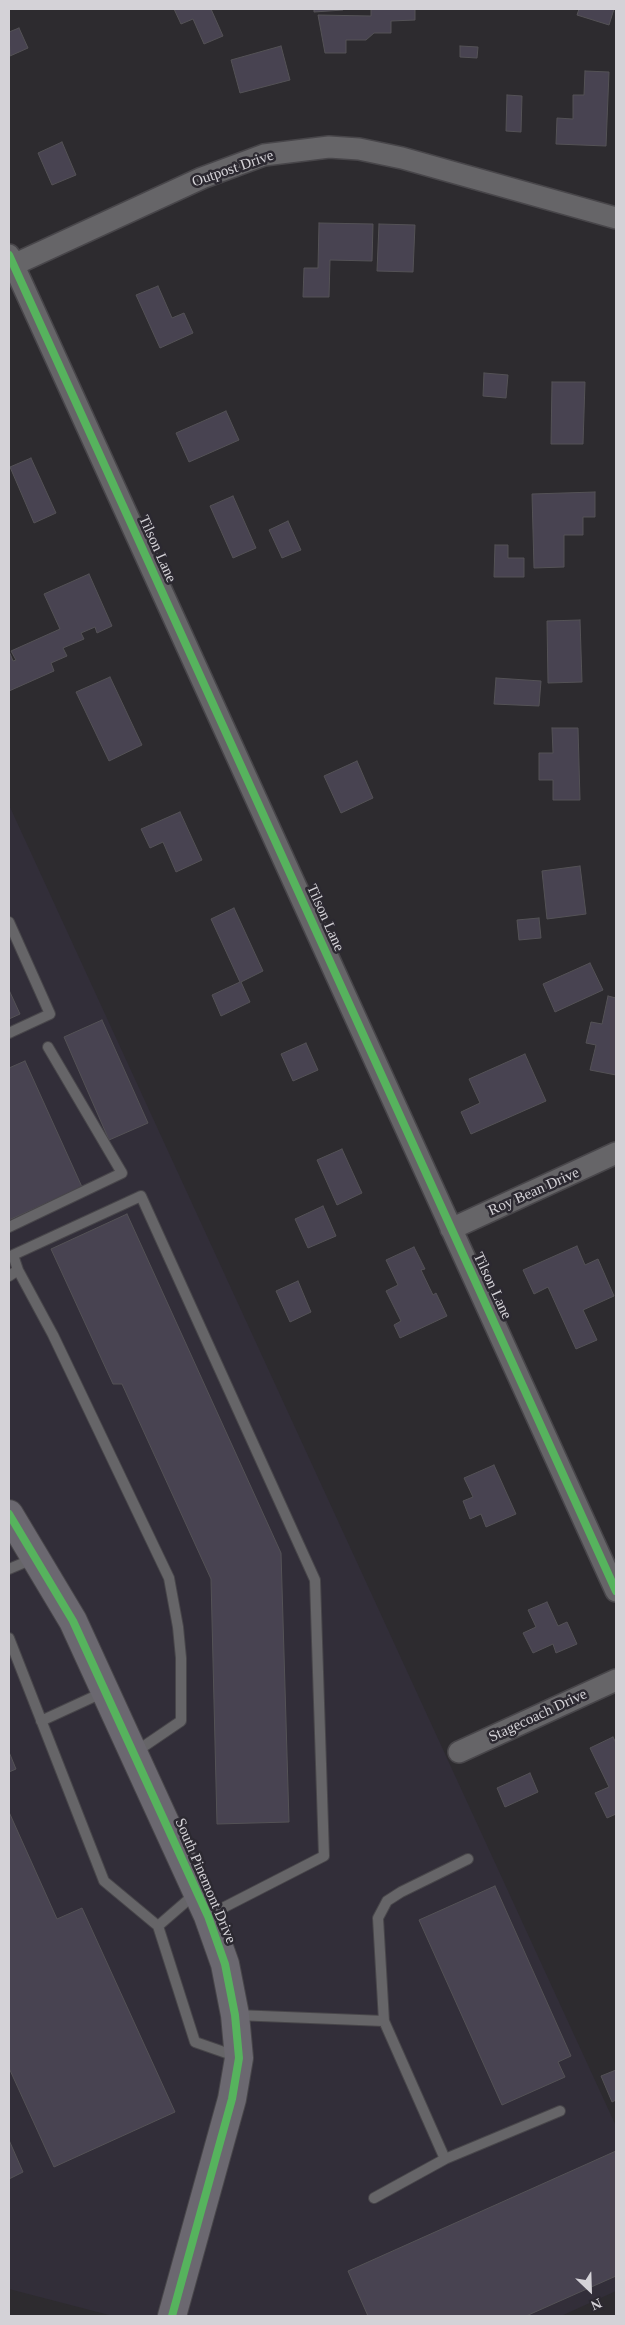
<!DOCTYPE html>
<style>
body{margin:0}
#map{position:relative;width:625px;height:2325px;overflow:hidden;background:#2d2b2f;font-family:Georgia,serif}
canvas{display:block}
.frame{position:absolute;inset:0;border:10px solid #d4d2d7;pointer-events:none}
.north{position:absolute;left:565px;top:2265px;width:50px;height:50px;-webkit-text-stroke:4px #2c2931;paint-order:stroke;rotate:156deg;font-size:14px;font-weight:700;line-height:20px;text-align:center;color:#d4d2d7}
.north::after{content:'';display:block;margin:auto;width:18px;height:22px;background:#d4d2d7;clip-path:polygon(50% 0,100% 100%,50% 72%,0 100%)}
</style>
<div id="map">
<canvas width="625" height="2325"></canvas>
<div class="frame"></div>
<div class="north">N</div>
</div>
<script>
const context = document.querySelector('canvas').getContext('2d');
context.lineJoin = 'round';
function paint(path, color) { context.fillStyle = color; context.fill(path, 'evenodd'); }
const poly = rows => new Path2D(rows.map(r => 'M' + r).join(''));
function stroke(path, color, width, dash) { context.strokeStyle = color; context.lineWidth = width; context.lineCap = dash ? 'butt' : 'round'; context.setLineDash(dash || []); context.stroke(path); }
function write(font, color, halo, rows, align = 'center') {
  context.font = font + ' Georgia,serif'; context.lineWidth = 5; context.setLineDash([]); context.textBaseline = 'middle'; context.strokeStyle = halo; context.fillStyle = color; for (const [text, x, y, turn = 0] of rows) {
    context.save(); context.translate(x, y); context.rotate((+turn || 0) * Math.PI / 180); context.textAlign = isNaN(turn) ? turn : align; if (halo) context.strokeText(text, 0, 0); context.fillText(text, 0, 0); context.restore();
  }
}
paint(poly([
 [9,805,616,2126,616,2291,561,2316,113,2316,9,2289]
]), '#322e39');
const building = poly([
 [174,9,211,9,223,36,204,44,193,19,181,24,174,9],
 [314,9,343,9,343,10,314,12,314,9],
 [371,9,415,9,415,20,391,21,391,33,374,33,366,40,346,40,346,53,325,53,318,15,371,16,371,9],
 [579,9,614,9,609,25,577,15,579,9],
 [19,28,28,48,10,56,9,32,19,28],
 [281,46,290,80,240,93,231,60,281,46],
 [460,46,478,47,477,58,460,57,460,46],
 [585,71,609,72,606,146,556,144,557,118,573,119,573,95,584,95,585,71],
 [507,95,522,96,521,132,506,131,507,95],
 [62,142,76,175,52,185,38,153,62,142],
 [319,223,373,224,372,261,330,260,329,297,303,297,304,268,318,268,319,223],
 [379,224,415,225,413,272,377,271,379,224],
 [158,286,172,318,184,313,193,333,160,348,136,295,158,286],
 [484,373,508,375,506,398,483,396,484,373],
 [552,382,585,382,583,444,551,444,552,382],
 [226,411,239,440,189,462,176,433,226,411],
 [31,458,56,513,34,523,10,467,31,458],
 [595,492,595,517,583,517,583,535,564,535,564,567,534,568,532,494,595,492],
 [233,496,256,548,233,558,210,506,233,496],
 [288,521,301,550,282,558,269,530,288,521],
 [495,545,508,545,508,558,524,558,524,577,494,577,495,545],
 [89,574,112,626,97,633,95,627,81,633,84,639,63,648,67,656,51,663,54,671,9,691,9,651,13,661,16,660,11,651,60,629,44,594,89,574],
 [580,620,582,682,548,683,547,621,580,620],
 [110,677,142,745,109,761,76,692,110,677],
 [496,678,541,681,539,706,494,704,496,678],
 [552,728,578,728,580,800,553,800,553,780,539,780,539,753,553,753,552,728],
 [357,761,373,798,341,813,324,776,357,761],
 [180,812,202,860,176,872,163,842,150,848,141,829,180,812],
 [580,866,586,914,547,919,542,871,580,866],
 [234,908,263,971,241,982,250,1002,221,1016,212,995,240,982,211,919,234,908],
 [539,918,541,938,519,940,517,920,539,918],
 [590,963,603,990,555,1012,543,984,590,963],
 [9,990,20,1014,9,1019,9,990],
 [608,996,616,998,616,1075,590,1070,596,1045,586,1043,591,1022,602,1024,608,996],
 [102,1020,148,1123,109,1140,64,1037,102,1020],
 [306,1043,318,1070,293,1081,281,1054,306,1043],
 [525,1054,546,1101,471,1134,461,1112,480,1103,469,1079,525,1054],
 [25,1061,82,1187,9,1220,9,1068,25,1061],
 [342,1149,362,1193,337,1205,317,1160,342,1149],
 [323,1206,336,1236,308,1248,295,1219,323,1206],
 [127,1214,281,1553,289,1822,217,1824,211,1579,122,1384,113,1384,51,1249,127,1214],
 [577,1246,585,1265,598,1259,614,1296,583,1310,597,1340,576,1349,548,1287,534,1294,523,1270,577,1246],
 [414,1247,425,1269,421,1270,433,1295,436,1293,447,1316,400,1338,394,1325,401,1321,386,1291,398,1285,386,1260,414,1247],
 [298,1281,311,1312,290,1322,276,1291,298,1281],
 [494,1465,516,1514,486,1527,481,1514,470,1519,463,1501,473,1497,464,1478,494,1465],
 [547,1602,558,1626,567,1622,577,1644,556,1653,553,1644,533,1653,523,1633,536,1627,528,1610,547,1602],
 [613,1737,616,1743,616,1814,607,1818,595,1793,609,1787,590,1748,613,1737],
 [9,1752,16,1769,9,1772,9,1752],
 [530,1773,538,1792,505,1807,497,1788,530,1773],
 [9,1812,57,1919,82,1908,175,2112,54,2167,9,2068,9,1812],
 [495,1886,571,2056,558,2062,565,2077,502,2105,419,1920,495,1886],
 [616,2070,616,2100,612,2102,601,2076,616,2070],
 [9,2140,23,2172,9,2179,9,2140],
 [616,2151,616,2276,526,2316,368,2316,348,2271,616,2151]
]);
paint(building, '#484351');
stroke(building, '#545256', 1);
const lane = poly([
 [9,922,50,1014,9,1033],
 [9,1227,122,1173,48,1047],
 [9,1276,18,1270],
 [9,1569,35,1558],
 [9,1638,104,1881,158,1926,196,1893],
 [41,1721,104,1692],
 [134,1753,181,1721,181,1658,178,1627,169,1578,53,1335,18,1270,13,1255,141,1196,315,1580,324,1856,209,1915],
 [158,1926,195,2042,238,2057],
 [236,2015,384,2021,445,2159,560,2111],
 [384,2021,378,1918,387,1901,401,1892,468,1859],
 [374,2198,445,2159]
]);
const street = poly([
 [9,255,616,1591],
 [9,267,202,178,264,155,329,147,359,149,402,158,616,218],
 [451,1229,616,1153],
 [459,1752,616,1680]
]);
const secondary = poly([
 [9,1514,73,1621,208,1916,225,1964,235,2015,239,2058,232,2099,172,2316]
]);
stroke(lane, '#48464a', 12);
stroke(street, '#48464a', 24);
stroke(secondary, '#48464a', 30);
stroke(lane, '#666568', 10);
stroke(street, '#666568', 21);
stroke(secondary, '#6b6870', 28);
stroke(poly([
 [9,255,616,1591],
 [9,1514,73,1621,208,1916,225,1964,235,2015,239,2058,232,2099,172,2316]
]), '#56b35d', 8);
write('15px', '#d4d2d7', '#2c2931', [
 ["Outpost Drive",233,169,-19],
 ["Tilson Lane",157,549,66],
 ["Tilson Lane",325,918,66],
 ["Roy Bean Drive",534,1192,-24],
 ["Tilson Lane",492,1286,65],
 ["Stagecoach Drive",538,1716,-25],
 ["South Pinemont Drive",205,1881,67]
]);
</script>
